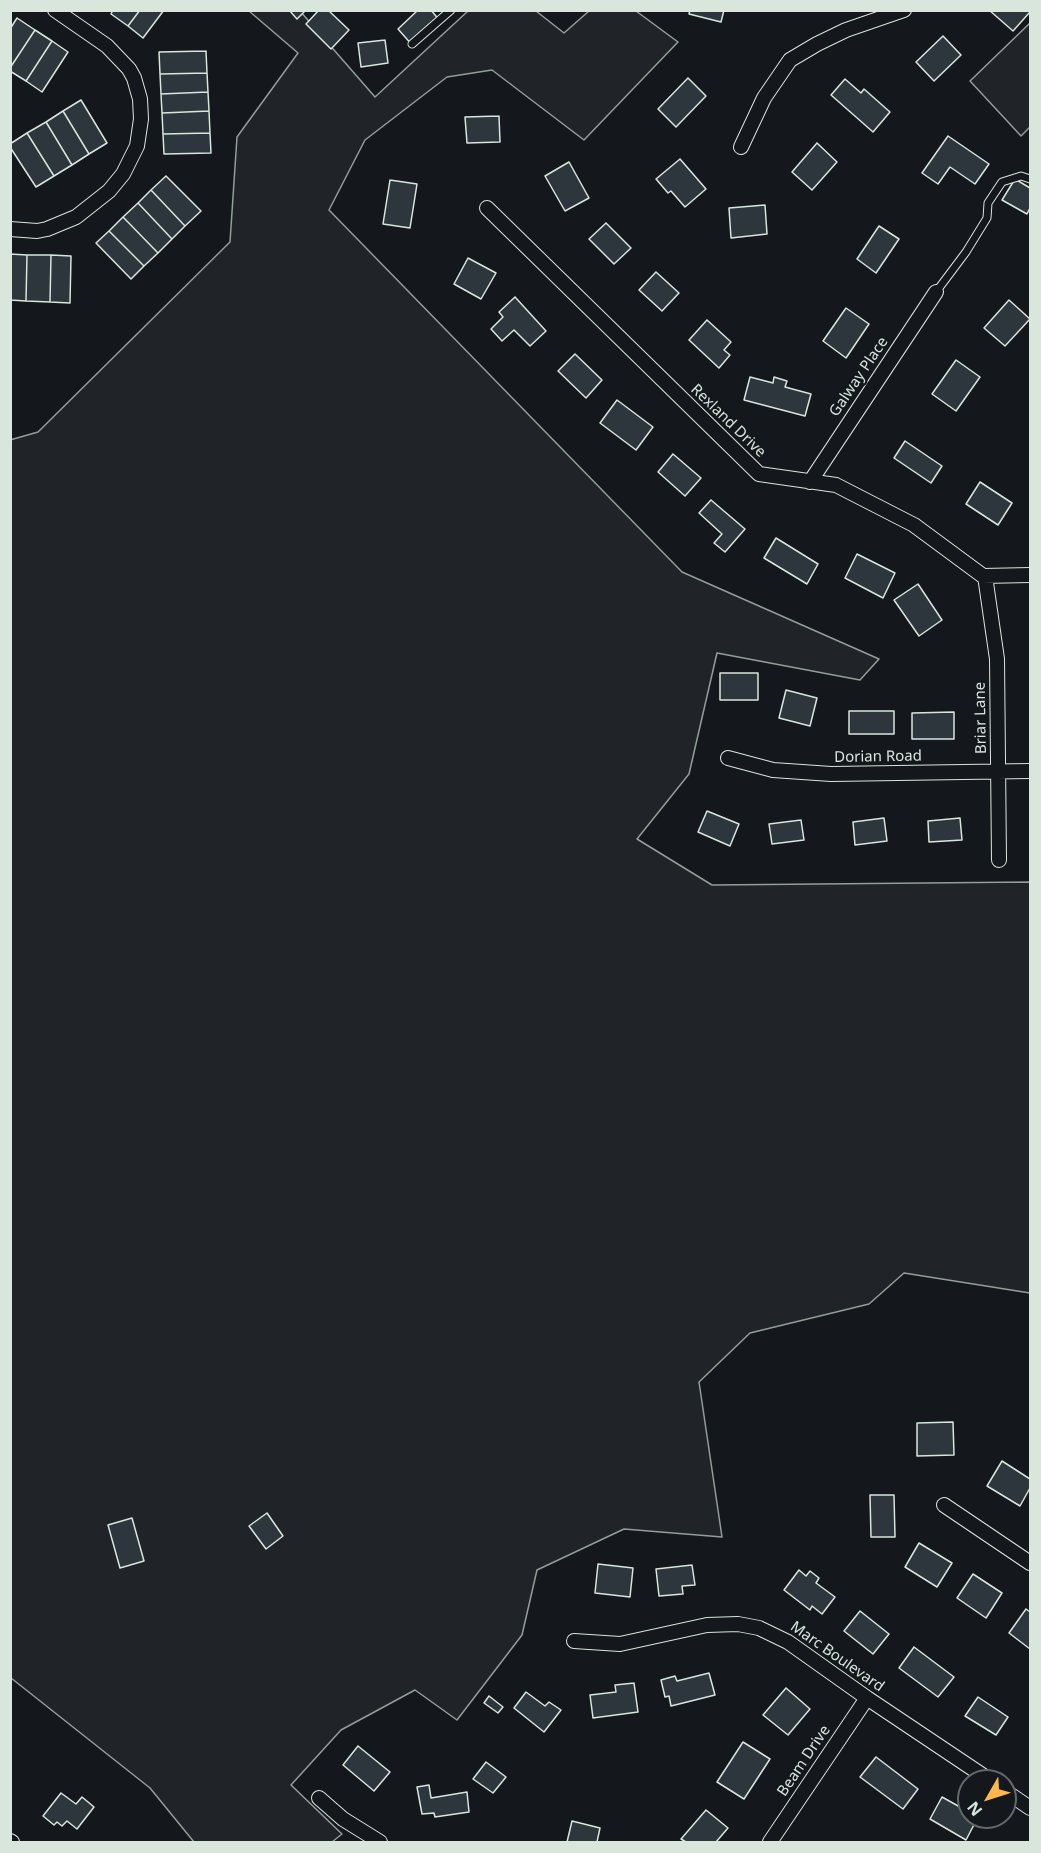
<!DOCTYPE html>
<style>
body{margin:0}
#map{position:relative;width:1041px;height:1853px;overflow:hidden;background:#14181c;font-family:"Noto Sans",sans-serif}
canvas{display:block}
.frame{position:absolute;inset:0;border:12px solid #d8e6dc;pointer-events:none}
.north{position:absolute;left:957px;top:1769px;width:60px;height:60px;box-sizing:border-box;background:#14181c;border:2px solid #626a69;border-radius:50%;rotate:231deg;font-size:16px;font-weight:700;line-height:24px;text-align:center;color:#d8e6dc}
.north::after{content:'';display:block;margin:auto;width:21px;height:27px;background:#ffb74d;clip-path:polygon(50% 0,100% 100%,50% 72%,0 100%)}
</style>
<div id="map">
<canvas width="1041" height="1853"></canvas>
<div class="frame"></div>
<div class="north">N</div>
</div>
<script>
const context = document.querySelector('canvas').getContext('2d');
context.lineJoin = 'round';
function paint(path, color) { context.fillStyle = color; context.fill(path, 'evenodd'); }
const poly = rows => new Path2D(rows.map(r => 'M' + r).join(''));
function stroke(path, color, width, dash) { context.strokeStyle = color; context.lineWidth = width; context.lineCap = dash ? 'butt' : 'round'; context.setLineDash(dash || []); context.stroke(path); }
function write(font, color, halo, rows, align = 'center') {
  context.font = font + ' "Noto Sans",sans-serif'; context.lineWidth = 4.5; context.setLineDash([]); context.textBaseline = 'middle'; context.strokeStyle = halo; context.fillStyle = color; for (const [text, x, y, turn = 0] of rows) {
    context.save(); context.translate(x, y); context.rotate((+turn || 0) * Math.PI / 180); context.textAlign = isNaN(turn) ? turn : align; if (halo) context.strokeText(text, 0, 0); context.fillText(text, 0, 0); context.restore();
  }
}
const green = poly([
 [249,11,300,11,375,97,468,11,536,11,564,33,589,11,636,11,678,42,584,140,492,70,447,77,365,140,329,210,682,572,879,659,860,680,717,653,689,774,637,839,712,885,1030,882,1030,1293,904,1273,869,1304,750,1333,699,1382,722,1537,624,1529,537,1570,522,1635,457,1720,415,1690,341,1730,291,1785,342,1834,332,1842,194,1842,150,1788,11,1678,10,440,38,432,230,242,237,137,298,53,249,11],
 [1030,23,1030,127,1021,136,970,81,1030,23]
]);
paint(green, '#202428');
stroke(green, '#939e99', 1.5);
const building = poly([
 [113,10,140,10,128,26,111,14,113,10],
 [140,10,164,10,143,38,128,26,140,10],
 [289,10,306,10,297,19,289,10],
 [319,10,328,10,349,30,331,49,306,24,319,10],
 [418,10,431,10,440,21,413,46,398,29,418,10],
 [690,10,724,10,721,22,689,14,690,10],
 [989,10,1029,10,1030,12,1013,31,989,10],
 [17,18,35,30,10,68,10,29,17,18],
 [35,30,52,41,26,81,10,71,10,68,35,30],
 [943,36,961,55,934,81,916,62,943,36],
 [385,40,388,63,361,67,358,43,385,40],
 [52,41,68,52,42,92,26,81,52,41],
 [206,51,207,73,160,74,159,52,206,51],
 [207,73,208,92,161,94,160,74,207,73],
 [688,78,706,96,676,127,658,109,688,78],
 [845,79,861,93,864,89,890,112,873,132,831,95,845,79],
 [208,92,209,111,162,113,161,94,208,92],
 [81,100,107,143,89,154,63,111,81,100],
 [63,111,89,154,72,165,46,122,63,111],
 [209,111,210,133,163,134,162,113,209,111],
 [499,116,500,142,467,143,465,117,499,116],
 [46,122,72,165,54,176,27,133,46,122],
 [27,133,54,176,36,187,10,147,10,144,27,133],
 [210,133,211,153,164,154,163,134,210,133],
 [948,136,989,164,975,184,950,167,938,184,922,173,948,136],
 [817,143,837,162,812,190,792,172,817,143],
 [680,159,706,189,685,207,671,191,668,193,656,179,680,159],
 [569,162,589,198,565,211,545,176,569,162],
 [166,176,201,211,185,226,151,190,166,176],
 [1015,179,1030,188,1030,208,1027,214,1002,200,1015,179],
 [390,180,417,184,410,228,383,224,390,180],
 [151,190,185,226,172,239,138,203,151,190],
 [138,203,172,239,158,253,123,217,138,203],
 [765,205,767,234,731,238,729,208,765,205],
 [123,217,158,253,144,266,109,231,123,217],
 [606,223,631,248,614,264,589,239,606,223],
 [879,226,899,239,876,273,857,259,879,226],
 [109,231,144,266,131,279,96,243,109,231],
 [10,254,27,255,26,301,10,300,10,254],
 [27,255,51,255,50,302,26,301,27,255],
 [51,255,71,256,70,303,50,302,51,255],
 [468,258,496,273,481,299,454,284,468,258],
 [656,272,679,293,662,311,639,290,656,272],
 [515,297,546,331,530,346,514,330,502,341,491,329,503,317,499,312,515,297],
 [1009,300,1030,319,1005,346,984,328,1009,300],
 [846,308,869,324,846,358,823,341,846,308],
 [707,320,731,342,724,350,730,355,719,368,689,340,707,320],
 [575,354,602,380,586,398,558,371,575,354],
 [956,360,980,377,956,411,932,394,956,360],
 [750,377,773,383,774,377,787,381,785,387,811,394,805,416,744,400,750,377],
 [617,400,653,427,636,450,600,423,617,400],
 [905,441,942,466,931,483,894,458,905,441],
 [673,454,701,478,685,496,658,472,673,454],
 [980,482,1012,503,998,525,966,504,980,482],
 [711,500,745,529,725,552,714,543,722,534,699,513,711,500],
 [776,538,818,564,807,584,764,558,776,538],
 [857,554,895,573,883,598,845,578,857,554],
 [918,584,942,620,919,636,894,600,918,584],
 [720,673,758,673,758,700,720,700,720,673],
 [786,690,817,698,810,726,779,718,786,690],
 [849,711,894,711,894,734,849,734,849,711],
 [954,712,954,739,912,739,912,713,954,712],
 [707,811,739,824,730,846,698,832,707,811],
 [884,818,887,841,855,845,853,822,884,818],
 [960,818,962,840,929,842,928,821,960,818],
 [801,820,804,840,772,844,769,824,801,820],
 [953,1422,954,1455,917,1456,917,1423,953,1422],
 [1002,1461,1030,1479,1030,1488,1020,1506,987,1486,1002,1461],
 [870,1495,894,1495,895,1537,871,1537,870,1495],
 [267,1513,283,1536,266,1549,249,1526,267,1513],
 [132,1518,144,1561,120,1568,108,1525,132,1518],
 [919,1543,952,1563,937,1587,905,1567,919,1543],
 [598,1564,633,1568,630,1597,595,1593,598,1564],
 [692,1565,695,1585,682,1586,683,1594,659,1596,656,1569,692,1565],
 [799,1570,806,1576,810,1571,819,1578,816,1583,835,1597,822,1614,812,1606,810,1610,784,1590,799,1570],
 [973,1574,1002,1593,986,1618,957,1598,973,1574],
 [1026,1609,1030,1612,1030,1649,1009,1633,1026,1609],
 [860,1611,889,1634,873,1654,844,1631,860,1611],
 [914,1647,954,1677,938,1697,899,1668,914,1647],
 [709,1673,715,1695,671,1706,669,1696,665,1697,661,1680,675,1676,677,1681,709,1673],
 [634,1683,638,1712,593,1718,590,1695,616,1692,615,1685,634,1683],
 [786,1688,810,1709,788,1735,763,1715,786,1688],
 [526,1692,545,1706,549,1702,561,1710,544,1732,514,1708,526,1692],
 [489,1696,503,1707,498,1713,484,1703,489,1696],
 [978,1697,1008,1717,996,1735,965,1716,978,1697],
 [743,1742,770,1759,744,1799,717,1782,743,1742],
 [358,1746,390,1772,374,1791,343,1765,358,1746],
 [876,1757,918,1789,903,1809,860,1777,876,1757],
 [486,1762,506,1777,493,1793,473,1779,486,1762],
 [429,1785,431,1798,467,1792,469,1812,435,1817,434,1813,422,1814,417,1787,429,1785],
 [61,1793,76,1804,82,1797,94,1807,77,1829,67,1821,62,1826,57,1822,54,1825,43,1816,61,1793],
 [942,1797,969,1812,969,1817,978,1817,966,1840,930,1819,942,1797],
 [706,1810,728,1828,716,1842,686,1842,681,1839,706,1810],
 [572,1821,600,1828,597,1842,567,1842,572,1821]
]);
paint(building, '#2c363c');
stroke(building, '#d8e6dc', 1.5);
const service = poly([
 [412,44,451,10],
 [936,292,966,252,987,218,988,203,1002,182,1021,176,1030,179]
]);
const minor = poly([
 [741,147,764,98,790,60,817,44,846,30,904,10],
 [487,208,759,474,836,485,914,525,983,576,1030,575],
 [10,229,37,231,47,229,76,217,109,191,123,174,137,146,141,119,140,99,134,78,129,69,107,46,55,10],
 [810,482,936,292],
 [985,576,997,659,999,860],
 [728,758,773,770,831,774,1030,771],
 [944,1505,1030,1563],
 [574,1641,620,1644,707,1625,738,1624,759,1628,788,1642,867,1698,991,1781],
 [1005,1791,1030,1808],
 [319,1798,343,1819,380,1842],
 [10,1841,12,1842],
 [770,1842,867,1698]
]);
stroke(service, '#d8e6dc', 9);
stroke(minor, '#d8e6dc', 16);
stroke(service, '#14181c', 7);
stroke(minor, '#14181c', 14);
write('15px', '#d8e6dc', '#14181c', [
 ["Galway Place",859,377,-56],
 ["Rexland Drive",728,421,44],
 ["Briar Lane",981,718,-91],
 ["Dorian Road",878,757,-1],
 ["Marc Boulevard",837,1657,35],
 ["Beam Drive",804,1761,-56]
]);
</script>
